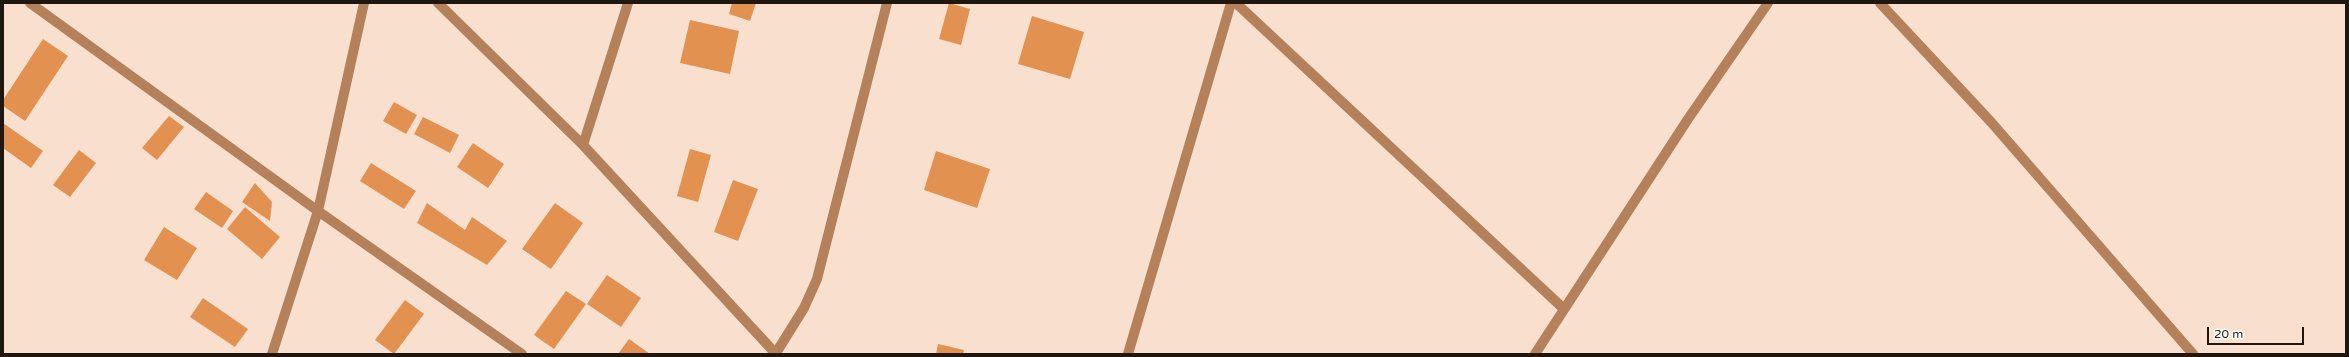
<!DOCTYPE html>
<style>
body{margin:0}
#map{position:relative;width:2349px;height:357px;overflow:hidden;background:#f9e0ce;font-family:"Varela Round",sans-serif}
canvas{display:block}
.frame{position:absolute;inset:0;border:4px solid #201711;pointer-events:none}
.scale{position:absolute;left:2207px;top:327px;width:97px;height:18px;box-sizing:border-box;border:2px solid #201711;border-top:0;padding-left:5px;font-size:12px;line-height:14px;white-space:nowrap;color:#201711;-webkit-text-stroke:3px #fff;paint-order:stroke}
</style>
<div id="map">
<canvas width="2349" height="357"></canvas>
<div class="frame"></div>
<div class="scale">20 m</div>
</div>
<script>
const context = document.querySelector('canvas').getContext('2d');
context.lineJoin = 'round';
function paint(path, color) { context.fillStyle = color; context.fill(path, 'evenodd'); }
const poly = rows => new Path2D(rows.map(r => 'M' + r).join(''));
function stroke(path, color, width, dash) { context.strokeStyle = color; context.lineWidth = width; context.lineCap = dash ? 'butt' : 'round'; context.setLineDash(dash || []); context.stroke(path); }
paint(poly([
 [732,3,756,3,750,21,729,14],
 [949,3,970,9,961,45,939,39],
 [1032,16,1084,32,1070,79,1018,64],
 [690,20,739,31,730,74,680,63],
 [43,39,68,56,25,121,3,106,3,100],
 [394,102,417,115,406,134,383,121],
 [169,116,184,127,157,160,142,148],
 [423,117,459,135,450,153,414,134],
 [3,123,43,151,31,168,3,148],
 [473,143,504,164,488,188,457,167],
 [690,149,711,155,698,202,677,196],
 [79,150,96,163,70,197,53,185],
 [936,151,990,169,977,208,924,190],
 [371,163,416,191,404,209,360,181],
 [733,180,758,189,738,241,714,232],
 [255,183,272,202,270,221,242,202],
 [206,192,233,211,222,228,194,209],
 [427,203,465,230,472,217,507,241,487,265,417,223],
 [555,203,583,223,551,269,522,249],
 [245,207,280,237,262,259,227,229],
 [164,227,197,248,177,280,144,260],
 [607,275,641,298,621,327,587,304],
 [566,291,586,304,554,349,534,335],
 [203,298,248,329,235,347,190,317],
 [405,300,424,314,394,354,375,340],
 [629,339,650,354,618,354],
 [938,344,964,350,963,354,936,354]
]), '#e29151');
stroke(poly([
 [30,3,318,211,522,354],
 [438,3,583,145,776,354],
 [1236,3,1564,309],
 [1880,3,1991,122,2193,354],
 [583,145,628,3],
 [776,353,804,308,817,279,887,3],
 [272,354,318,211,364,3],
 [1128,354,1231,3],
 [1535,354,1688,119,1768,3]
]), '#b5815a', 10);
</script>
